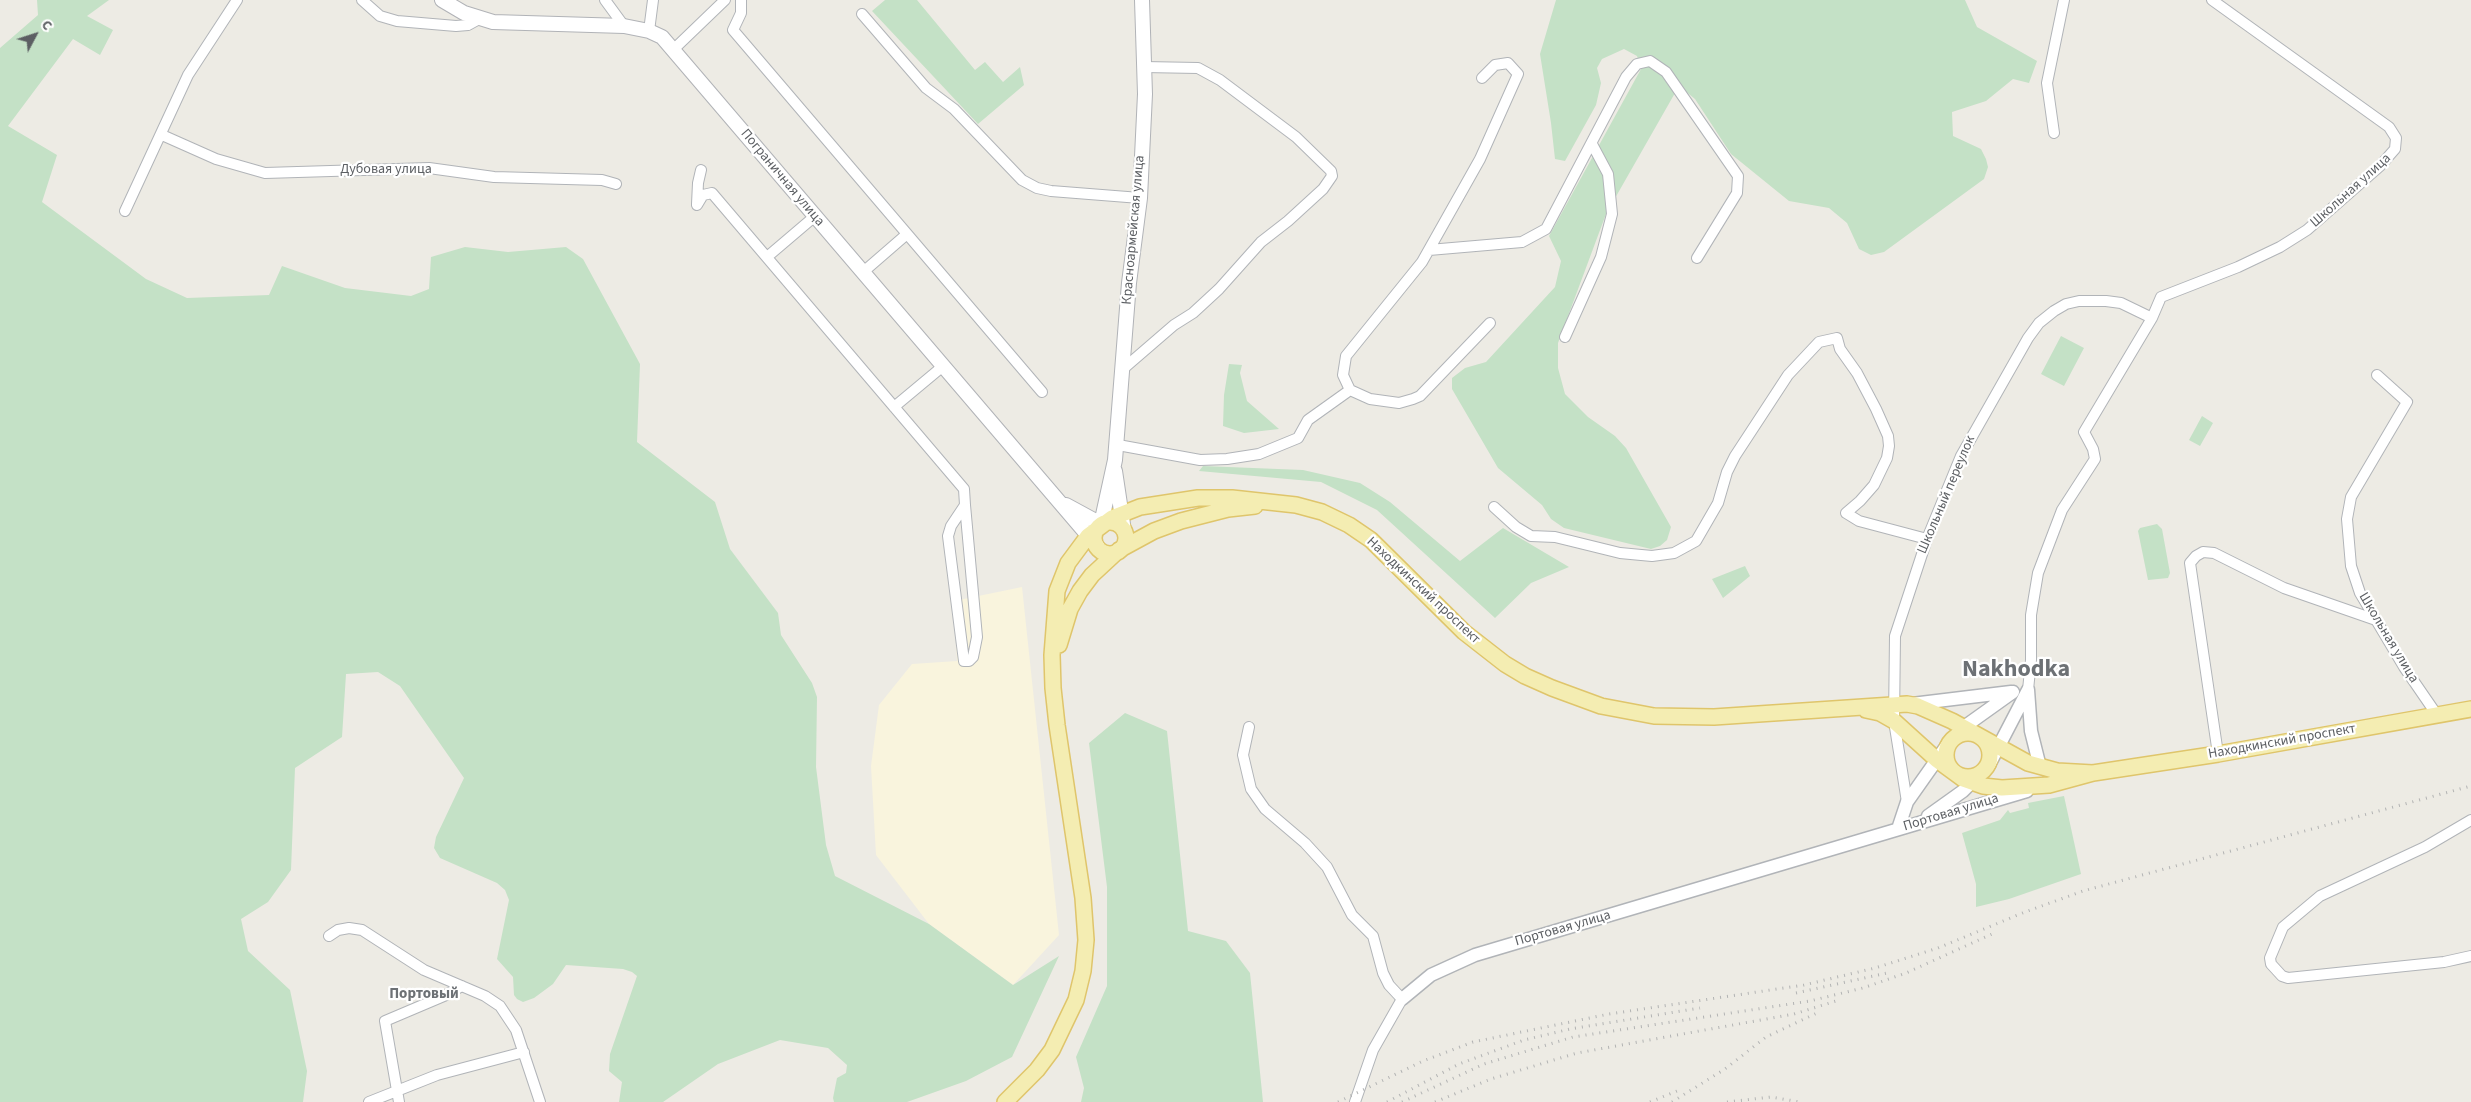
<!DOCTYPE html>
<meta charset="utf-8">
<style>
body{margin:0}
#map{position:relative;width:2471px;height:1102px;overflow:hidden;background:#edebe4;font-family:"Source Sans 3",sans-serif}
canvas{display:block}
.north{position:absolute;left:10px;top:10px;width:50px;height:50px;-webkit-text-stroke:4px #fff;paint-order:stroke;rotate:50deg;font-size:14px;font-weight:700;line-height:20px;text-align:center;color:#5c5f63}
.north::after{content:'';display:block;margin:auto;width:18px;height:22px;background:#5c5f63;clip-path:polygon(50% 0,100% 100%,50% 72%,0 100%)}
</style>
<div id="map">
<canvas width="2471" height="1102"></canvas>
<div class="north">С</div>
</div>
<script>
const context = document.querySelector('canvas').getContext('2d');
context.lineJoin = 'round';
function paint(path, color) { context.fillStyle = color; context.fill(path, 'evenodd'); }
const poly = rows => new Path2D(rows.map(r => 'M' + r).join(''));
function stroke(path, color, width, dash) { context.strokeStyle = color; context.lineWidth = width; context.lineCap = dash ? 'butt' : 'round'; context.setLineDash(dash || []); context.stroke(path); }
function write(font, color, halo, rows, align = 'center') {
  context.font = font + ' "Source Sans 3",sans-serif'; context.lineWidth = 4.5; context.setLineDash([]); context.textBaseline = 'middle'; context.strokeStyle = halo; context.fillStyle = color; for (const [text, x, y, turn = 0] of rows) {
    context.save(); context.translate(x, y); context.rotate((+turn || 0) * Math.PI / 180); context.textAlign = isNaN(turn) ? turn : align; if (halo) context.strokeText(text, 0, 0); context.fillText(text, 0, 0); context.restore();
  }
}
paint(poly([
 [1022,587,1059,935,1013,985,929,924,876,855,871,766,879,705,912,664,957,661,954,601]
]), '#f9f4dd');
paint(poly([
 [37,0,109,0,87,16,113,30,100,55,73,39,8,126,57,155,42,202,146,279,187,298,269,295,282,266,345,288,411,296,429,289,431,257,465,247,508,252,566,247,583,259,640,364,637,442,715,502,730,549,778,613,781,635,812,683,817,697,816,767,826,845,835,876,929,924,1013,985,1059,956,1012,1057,966,1081,907,1102,834,1102,833,1098,837,1078,846,1073,847,1065,828,1048,780,1040,718,1064,663,1102,619,1102,622,1082,609,1071,610,1054,637,976,632,972,623,969,566,965,553,984,534,998,523,1002,517,999,514,995,513,977,497,959,509,900,505,890,497,883,440,858,434,848,436,837,464,778,400,686,378,672,346,674,342,737,295,768,291,870,268,902,241,919,248,951,290,990,307,1071,303,1102,0,1102,0,48,38,15],
 [885,0,917,0,975,70,985,62,1003,82,1020,67,1024,85,978,124,872,11],
 [1556,0,1965,0,1977,27,2037,61,2029,83,2013,79,1986,101,1952,112,1953,136,1981,149,1986,159,1988,167,1984,179,1884,252,1871,255,1859,249,1847,223,1829,208,1789,201,1731,154,1695,99,1679,86,1606,214,1558,343,1558,368,1565,394,1588,417,1615,436,1626,448,1671,527,1667,540,1660,546,1651,549,1564,528,1551,519,1542,505,1498,468,1452,389,1452,378,1465,368,1486,362,1555,287,1561,261,1549,236,1641,69,1637,56,1624,49,1602,59,1597,68,1601,83,1596,105,1565,161,1555,159,1551,123,1540,54],
 [2061,336,2084,348,2064,386,2041,374],
 [1229,364,1242,365,1240,373,1247,401,1279,429,1244,433,1223,426,1224,395],
 [2202,416,2213,423,2200,446,2189,440],
 [1203,466,1303,470,1360,483,1390,502,1460,561,1503,528,1569,567,1531,583,1495,618,1377,510,1321,482,1199,471],
 [2157,524,2162,529,2170,573,2168,578,2148,580,2138,531,2140,528],
 [1745,566,1750,576,1723,598,1712,579],
 [1125,713,1167,731,1188,931,1226,941,1250,973,1263,1102,1081,1102,1084,1088,1076,1057,1107,986,1107,887,1089,743],
 [2064,796,2081,874,2009,899,1976,907,1976,884,1962,833,2000,820,2008,810,2010,813,2029,808,2028,803]
]), '#c4e1c6');
const minor = poly([
 [362,0,380,16,397,21,456,26,468,25,479,19],
 [605,0,624,26],
 [741,0,741,13,733,30,1042,392],
 [862,14,926,88,954,109,1022,180,1037,188,1051,191,1140,198],
 [649,31,653,0],
 [674,49,725,0],
 [2054,133,2047,83,2064,0],
 [162,135,216,159,265,173,429,168,494,177,602,180,616,184],
 [697,204,698,183,701,170],
 [697,205,703,195,712,193,964,489,965,505,977,637,973,657,969,661,964,661,948,536,951,526,965,505],
 [125,211,188,75,237,0],
 [1429,250,1522,242,1546,229,1626,77,1637,64,1650,61,1666,72,1738,176,1737,193,1697,258],
 [767,257,814,217],
 [862,273,907,234],
 [1565,337,1601,257,1612,214,1608,174,1592,144],
 [1123,369,1174,325,1193,313,1219,289,1261,242,1288,221,1323,189,1332,176,1331,171,1296,137,1220,80,1198,68,1144,67],
 [2377,375,2407,402,2351,497,2347,519,2351,566,2360,593,2404,667,2437,715],
 [1350,390,1343,375,1346,356,1422,262,1480,159,1518,74,1508,63,1495,65,1482,78],
 [1350,390,1370,399,1399,403,1413,399,1420,396,1490,323],
 [894,407,942,367],
 [1118,445,1200,460,1227,459,1259,454,1298,438,1308,420,1350,390],
 [1494,507,1516,527,1531,536,1555,537,1620,553,1652,556,1674,553,1696,541,1718,503,1727,472,1735,456,1788,375,1819,342,1837,338,1840,349,1857,373,1876,409,1888,436,1889,446,1887,458,1874,485,1860,501,1846,513,1859,521,1927,539],
 [2028,690,2031,660,2031,615,2038,573,2062,510,2095,459,2093,449,2084,432,2152,318,2161,297,2238,267,2280,247,2307,230,2380,166,2395,149,2396,138,2389,127,2212,0],
 [1249,727,1243,755,1251,789,1265,809,1305,843,1327,867,1352,915,1373,936,1383,973,1389,985,1402,999,1373,1050,1355,1102],
 [2218,754,2190,563,2196,556,2203,552,2214,553,2284,588,2376,620],
 [1907,802,1894,721,1895,636,1927,539,1961,456,2028,338,2039,323,2054,311,2066,304,2079,301,2106,301,2121,303,2152,318],
 [2471,820,2425,847,2320,896,2283,927,2270,958,2271,964,2282,976,2288,978,2444,962,2471,956],
 [329,936,338,930,349,928,362,930,424,970,485,996,500,1006,516,1030,540,1102],
 [369,1102,437,1075,524,1052],
 [399,1102,385,1021,444,996,462,986]
]);
const tertiary = poly([
 [2028,690,2031,731,2040,767],
 [1912,704,2011,692],
 [1928,816,1963,791,1989,765,2028,690],
 [1898,829,1907,802,1950,741,1964,727,2013,692],
 [1402,999,1431,975,1475,955,2027,791]
]);
const secondary = poly([
 [442,0,464,13,493,22,624,26,649,31,662,37,1097,546],
 [1115,471,1124,531],
 [1066,505,1101,524,1115,460,1129,283,1140,198,1145,94,1142,0]
]);
const primary = poly([
 '1094 538a16 16 0 1 1 32 0a16 16 0 1 1-32 0Z',
 [1059,645,1070,609,1080,591,1092,575,1119,550,1154,531,1181,521,1228,509,1255,506],
 [1866,710,1880,713,1894,721,1937,760,1963,779,1983,786,2002,788,2049,785,2093,773,2218,754,2471,709],
 '1946 755a22 22 0 1 1 44 0a22 22 0 1 1-44 0Z',
 [1005,1102,1037,1070,1052,1050,1076,1000,1083,971,1086,940,1083,898,1057,725,1053,688,1052,655,1057,591,1068,563,1088,536,1112,518,1140,507,1198,498,1232,498,1296,505,1322,512,1349,525,1371,540,1464,632,1505,664,1525,676,1552,688,1601,706,1654,716,1714,717,1907,704,1918,706,1952,721,2028,763,2057,771,2093,773]
]);
stroke(minor, '#b1b4b8', 12);
stroke(tertiary, '#b1b4b8', 15);
stroke(secondary, '#b1b3b7', 16);
stroke(primary, '#dfc56b', 18);
stroke(minor, '#fff', 10);
stroke(tertiary, '#fff', 12);
stroke(secondary, '#fff', 14);
stroke(primary, '#f4edb2', 15);
stroke(poly([
 [1796,993,1887,973],
 [1338,1102,1423,1061,1473,1042,1609,1014,1804,985,1875,968,1938,948,2025,912,2083,891,2471,786],
 [1387,1102,1459,1064,1524,1040,1570,1029,1700,1008],
 [1402,1102,1484,1064,1573,1037,1810,1001,1863,988,1906,973,1992,934],
 [1435,1102,1491,1079,1577,1053,1794,1014,1836,1001],
 [1650,1102,1682,1089],
 [1672,1102,1725,1069,1766,1037,1817,1013],
 [1727,1102,1771,1097,1800,1102]
]), '#b2b3b3', 3, [1, 6]);
write('14px', '#5c5f63', '#fff', [
 ["Дубовая улица",386,170],
 ["Пограничная улица",782,178,50],
 ["Школьная улица",2351,191,-42],
 ["Красноармейская улица",1134,230,-85],
 ["Школьный переулок",1947,495,-67],
 ["Находкинский проспект",1423,591,43],
 ["Школьная улица",2388,638,59],
 ["Находкинский проспект",2282,742,-10],
 ["Портовая улица",1951,813,-17],
 ["Портовая улица",1563,929,-16]
]);
write('bold 15px', '#6d7175', '#fff', [
 ["Портовый",424,995]
]);
write('bold 24px', '#6d7175', '#fff', [
 ["Nakhodka",2016,671]
]);
</script>
